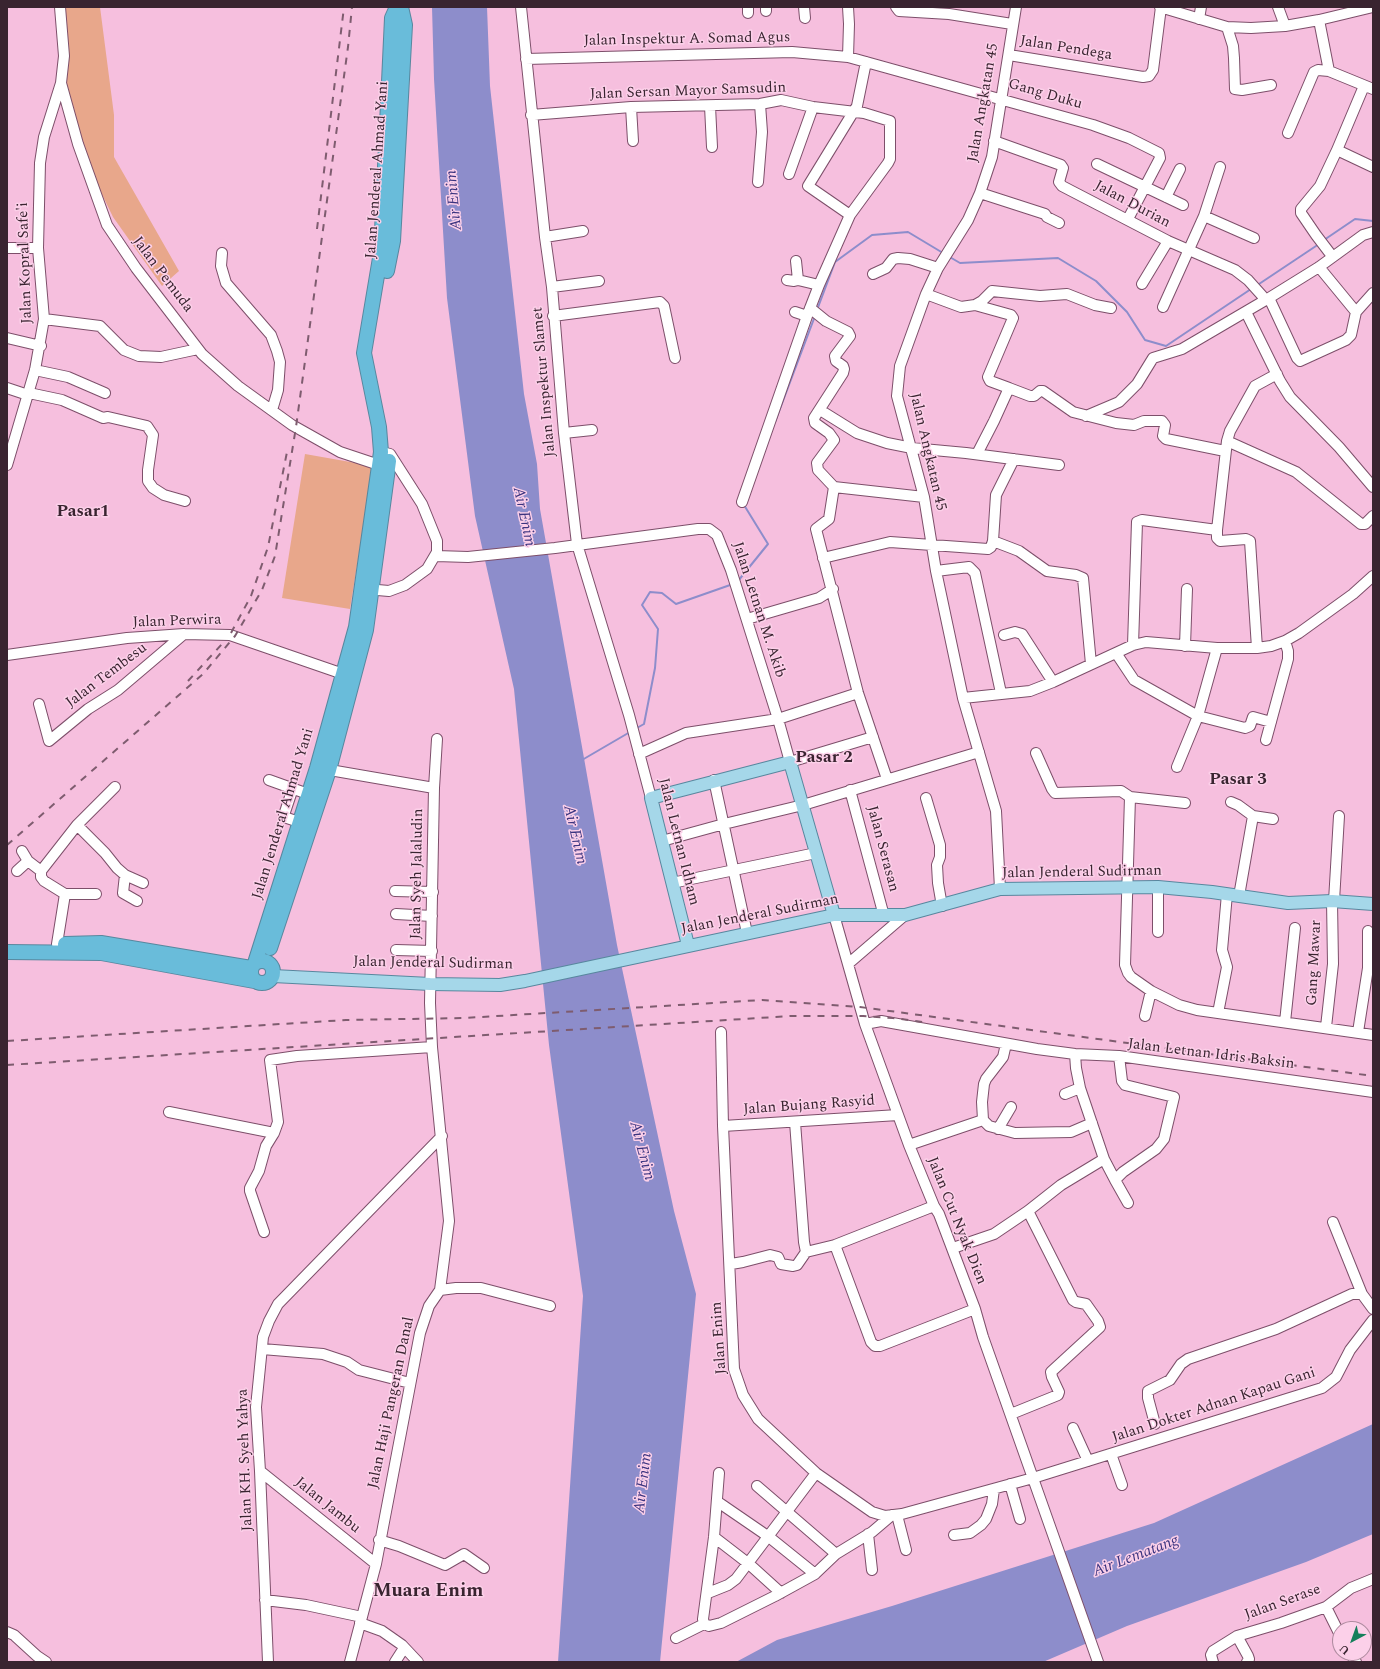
<!DOCTYPE html>
<style>
body{margin:0}
#map{position:relative;width:1380px;height:1669px;overflow:hidden;background:#f6bfde;font-family:Spectral,serif}
canvas{display:block}
.frame{position:absolute;inset:0;border:8px solid #392430;pointer-events:none}
.north{position:absolute;left:1332px;top:1621px;width:40px;height:40px;box-sizing:border-box;background:#fcd0e9;border:1px solid #ae8b9f;border-radius:50%;rotate:221deg;font-size:11px;font-weight:700;line-height:16px;text-align:center;color:#392430}
.north::after{content:'';display:block;margin:auto;width:14px;height:18px;background:#157f5b;clip-path:polygon(50% 0,100% 100%,50% 72%,0 100%)}
</style>
<div id="map">
<canvas width="1380" height="1669"></canvas>
<div class="frame"></div>
<div class="north">U</div>
</div>
<script>
const context = document.querySelector('canvas').getContext('2d');
context.lineJoin = 'round';
function paint(path, color) { context.fillStyle = color; context.fill(path, 'evenodd'); }
const poly = rows => new Path2D(rows.map(r => 'M' + r).join(''));
function stroke(path, color, width, dash) { context.strokeStyle = color; context.lineWidth = width; context.lineCap = dash ? 'butt' : 'round'; context.setLineDash(dash || []); context.stroke(path); }
function write(font, color, halo, rows, align = 'center') {
  context.font = font + ' Spectral,serif'; context.lineWidth = 3; context.setLineDash([]); context.textBaseline = 'middle'; context.strokeStyle = halo; context.fillStyle = color; for (const [text, x, y, turn = 0] of rows) {
    context.save(); context.translate(x, y); context.rotate((+turn || 0) * Math.PI / 180); context.textAlign = isNaN(turn) ? turn : align; if (halo) context.strokeText(text, 0, 0); context.fillText(text, 0, 0); context.restore();
  }
}
paint(poly([
 [62,7,100,7,114,115,114,157,179,271,162,286,113,217,92,174,65,94],
 [305,454,373,466,350,609,282,598]
]), '#e8a78b');
paint(poly([
 [432,7,487,7,490,86,524,394,537,464,540,509,617,945,674,1211,696,1294,660,1662,558,1662,583,1296,549,1045,514,689,475,516,447,298,434,79],
 [1373,1424,1373,1534,1306,1562,1127,1626,1043,1662,736,1662,777,1640,892,1606,1154,1523]
]), '#8d8dcb');
stroke(poly([
 [1324,240,1355,219,1373,221],
 [948,256,960,263,1058,258,1096,281,1127,312,1145,340,1166,346,1251,289],
 [1256,286,1319,244],
 [817,310,835,262,872,235,908,232,943,253],
 [775,422,815,316],
 [738,581,768,544,744,505],
 [635,729,644,724,655,668,658,629,642,605,650,592,662,593,676,604,733,584],
 [582,760,630,732]
]), '#8d8dcb', 2);
const minor = poly([
 [60,7,64,56,61,83,78,144,107,225,136,268,202,354,238,386,292,425,340,452,379,465],
 [521,7,545,237,552,287,564,433,577,544,629,715,651,798],
 [748,7,748,13],
 [766,7,766,11],
 [804,7,805,18],
 [848,7,849,24,848,57],
 [896,7,899,11,949,14,1012,24],
 [1160,7,1227,27,1251,28,1285,26,1319,20,1373,7],
 [1278,7,1285,26],
 [1199,19,1201,7],
 [1319,20,1329,71,1373,89],
 [1227,27,1233,46,1234,58,1235,89,1242,90,1271,85],
 [1009,55,1143,77,1149,76,1153,70,1161,7],
 [526,59,792,52,848,57,1093,125,1129,138,1159,153,1160,158,1128,219],
 [710,106,712,147],
 [631,107,633,141],
 [531,115,631,107,760,104,781,100,813,107,864,113,890,121,890,159,888,163,850,215,819,285,807,316,795,312],
 [1288,133,1314,72,1318,70,1329,71],
 [994,141,1061,165,1063,168,1059,182,1062,186,1168,241,1235,270,1248,280,1266,300],
 [1337,150,1373,167],
 [1097,164,1183,205],
 [789,174,813,107],
 [758,182,762,132,760,104],
 [980,193,1045,214,1047,217,1059,223],
 [1166,197,1180,169],
 [850,215,808,186,857,106,866,62],
 [1204,216,1254,238],
 [545,237,583,231],
 [7,248,38,248],
 [222,253,221,266,226,283,271,335,277,351,280,362,278,390,272,410],
 [1332,256,1316,235,1301,213,1301,209,1320,186,1337,150,1364,86],
 [796,261,798,280],
 [873,274,886,268,893,259,898,258,910,259,938,268],
 [787,280,794,281,798,280,819,285],
 [1142,284,1168,241],
 [552,287,599,281],
 [926,294,961,307,975,305,982,301,992,291,1040,296,1067,294,1095,305,1111,308],
 [1269,298,1297,358,1300,361,1346,340,1351,335,1356,312,1319,267],
 [975,305,1011,315,1013,318,988,377,990,381,1009,388,994,421,977,454],
 [1163,307,1204,216,1220,167],
 [810,308,826,321,848,332,850,336,835,356,836,361,843,366,844,369,843,373,814,418,815,423,829,433,834,440,817,463,818,470,834,487,924,497],
 [1246,312,1280,381,1290,397,1339,447,1373,487],
 [1356,312,1373,293],
 [553,316,660,302,664,306,675,358],
 [44,319,100,326,124,350,139,356,161,357,198,349],
 [7,338,41,346],
 [35,370,68,377,105,393],
 [7,388,28,395],
 [1009,388,1030,396,1034,396,1040,391,1043,391,1073,412,1116,423,1134,425,1144,421,1162,421,1165,425,1163,436,1166,439,1225,451],
 [29,393,62,400,103,418,108,417,147,426,153,435,148,470,148,481,153,488,164,495,185,501],
 [820,410,857,433,887,443,912,448,966,453,1059,465],
 [1086,416,1119,402,1137,384,1153,358,1182,349,1269,298,1319,267,1363,235,1373,232],
 [564,433,592,430],
 [1227,441,1296,472,1361,524,1365,524,1373,516],
 [7,465,35,370,44,319,38,248,40,163,44,137,61,83],
 [834,487,829,519,816,529,858,693,887,779],
 [742,502,807,316],
 [993,541,1019,551,1047,571,1076,575,1083,578,1091,664],
 [436,556,468,557,555,548,698,529,709,529,717,535,731,570,778,719,790,762,873,737],
 [823,558,890,542,988,549,991,547,993,541,996,495,1014,459],
 [936,571,969,567,975,573,1001,693],
 [366,589,389,591,405,585,427,569,437,552,437,541,422,504,390,454,381,452],
 [747,619,819,598,833,589],
 [1004,635,1015,632,1022,634,1053,682],
 [1133,645,1137,522,1142,520,1217,530],
 [1185,646,1187,589],
 [1257,648,1250,541,1246,539,1220,541,1217,538,1217,530,1227,441,1230,431,1255,386,1277,374],
 [1116,653,1134,680,1198,716,1245,728,1250,726,1253,717,1271,722],
 [7,655,127,638,184,634,230,635,349,676],
 [963,698,1030,691,1053,682,1133,645,1146,642,1217,648,1257,648,1271,646,1285,641,1299,633,1353,594,1373,576],
 [39,704,49,741,88,709,118,690,184,634],
 [1266,740,1288,659,1288,651,1285,641],
 [1036,753,1052,789,1055,793,1121,791,1130,797,1185,803],
 [639,754,686,733,778,719,858,693],
 [1177,767,1198,716,1217,648],
 [324,769,434,788],
 [269,780,308,794],
 [714,780,747,933],
 [293,788,284,815,287,818,299,822],
 [850,790,884,916],
 [1130,797,1125,965,1128,973,1131,977,1151,991,1179,1005,1197,1010,1373,1035],
 [926,798,940,845,940,857,937,865,938,883,942,906],
 [1231,802,1238,805,1253,816],
 [77,825,105,853,117,868,125,875,143,883],
 [662,841,724,824,803,805,979,752],
 [22,851,28,861,41,871],
 [17,871,28,861],
 [125,875,123,893,137,901],
 [672,883,816,853],
 [1000,889,996,811,963,698,936,571,924,497,897,396,900,366,926,294,938,268,968,220,980,193,992,157,1016,7],
 [395,891,433,892],
 [65,894,96,894],
 [1239,896,1253,816,1273,819],
 [1334,901,1339,816],
 [396,914,432,916],
 [834,915,865,1024,909,1145,934,1206,939,1214,975,1309,983,1337,1098,1662],
 [1158,932,1158,887],
 [57,944,65,894,44,881,41,877,41,871,77,825,115,787],
 [396,950,432,951],
 [848,964,905,915],
 [1218,1013,1227,967,1222,950,1227,894],
 [1145,1016,1151,991],
 [1285,1022,1295,928],
 [865,1024,881,1021,1037,1049,1075,1054,1119,1056,1373,1092],
 [1326,1027,1333,964,1332,901],
 [721,1032,723,1126,734,1369,743,1395,758,1419,816,1473,872,1512,885,1516,902,1514,1033,1478,1322,1388,1336,1377,1350,1350,1373,1320],
 [1358,1032,1368,968,1368,931],
 [1075,1054,1076,1068,1080,1088,1104,1159,1115,1180,1123,1172,1156,1149,1164,1139,1174,1097,1125,1085,1122,1081,1119,1056],
 [1065,1094,1080,1088],
 [169,1112,274,1133,278,1122,270,1060,297,1056,432,1047],
 [983,1120,989,1126,1015,1133,1071,1132,1092,1123],
 [983,1120,982,1102,984,1084,986,1079,1003,1057,1006,1044],
 [795,1122,804,1242,806,1252],
 [723,1126,898,1115],
 [998,1129,1011,1107],
 [909,1145,983,1120],
 [1115,1180,1128,1203],
 [1333,1222,1362,1294],
 [264,1232,250,1191,250,1188,259,1171,266,1146,274,1133],
 [835,1245,871,1342,875,1346,880,1346,975,1309],
 [953,1248,994,1234,1028,1211,1061,1185,1104,1159],
 [806,1252,835,1245,934,1206],
 [731,1264,743,1262,770,1255,778,1257,781,1264,793,1266,797,1265,806,1252],
 [440,1290,456,1288,481,1288,550,1306],
 [262,1349,323,1354,347,1362,359,1370,410,1383],
 [1011,1414,1058,1395,1059,1392,1052,1377,1051,1372,1100,1327,1098,1321,1086,1304,1076,1302,1073,1300,1028,1211],
 [1155,1424,1148,1398,1148,1391,1170,1380,1181,1364,1188,1359,1276,1329,1352,1294,1362,1294,1373,1309],
 [1073,1428,1088,1461],
 [1111,1454,1122,1485],
 [260,1471,376,1564],
 [719,1473,714,1537,703,1619,704,1624,709,1626,721,1623,775,1596,815,1574,836,1554,872,1532,892,1515],
 [1010,1484,1020,1519],
 [757,1486,836,1554],
 [718,1502,769,1537,815,1574],
 [897,1515,906,1550],
 [868,1534,872,1570],
 [954,1535,970,1533,981,1525,986,1519,992,1504,994,1489],
 [714,1537,749,1564,781,1593],
 [379,1540,399,1546,445,1565,464,1554,484,1568],
 [708,1593,728,1585,736,1579,816,1473],
 [265,1600,306,1605,362,1617],
 [1326,1607,1340,1635],
 [360,1623,382,1631,402,1645,418,1662],
 [7,1632,14,1635,37,1656,46,1662],
 [1237,1636,1248,1656,1249,1659,1247,1662],
 [676,1638,704,1624],
 [1350,1653,1356,1662],
 [268,1662,260,1471,256,1407,263,1337,269,1321,278,1304,442,1136],
 [350,1662,376,1564,420,1333,429,1306,440,1290,449,1221,432,1047,430,1003,434,788,437,739],
 [395,1662,404,1648],
 [1213,1662,1211,1655,1213,1651,1237,1636,1281,1623,1326,1607,1351,1588,1373,1579]
]);
const major = poly([
 [688,945,651,798,790,762,834,915],
 [273,976,430,984,500,985,525,981,834,915,905,915,1000,889,1158,887,1212,892,1288,903,1332,901,1373,904]
]);
const highway = poly([
 [387,271,393,241,405,25,401,7],
 [65,944,101,943,251,968],
 [270,948,329,770,366,630,389,461],
 [7,952,101,953,254,981],
 '251 972a11 11 0 1 1 22 0a11 11 0 1 1-22 0Z',
 [255,963,317,768,356,627,381,452,379,427,364,353,381,252,392,18,397,7]
]);
stroke(minor, '#7d4f6a', 12);
stroke(major, '#58879e', 14);
stroke(highway, '#58879e', 16);
stroke(minor, '#fff', 10);
stroke(major, '#a5d7e9', 12);
stroke(highway, '#69bcda', 14);
stroke(poly([
 [317,229,344,7],
 [231,633,251,596,268,547,288,447],
 [188,681,222,644],
 [7,845,203,674,235,636,262,590,275,556,296,427,348,47,352,7],
 [7,1041,346,1020,464,1018,762,1000,860,1007,1373,1076],
 [7,1065,791,1016,863,1016,893,1018,923,1022]
]), '#7e5c6f', 2, [7, 7]);
write('15px', '#392430', '#fcd0e9', [
 ["Jalan Inspektur A. Somad Agus",687,40,-1],
 ["Jalan Pendega",1066,49,9],
 ["Jalan Sersan Mayor Samsudin",688,92,-2],
 ["Gang Duku",1045,95,16],
 ["Jalan Angkatan 45",984,103,-80],
 ["Jalan Jenderal Ahmad Yani",378,170,-86],
 ["Jalan Durian",1132,205,28],
 ["Jalan Kopral Safe'i",26,263,-92],
 ["Jalan Pemuda",162,275,53],
 ["Jalan Inspektur Slamet",545,382,-95],
 ["Jalan Angkatan 45",927,452,77],
 ["Jalan Letnan M. Akib",758,610,72],
 ["Jalan Perwira",177,622,-2],
 ["Jalan Tembesu",107,676,-37],
 ["Jalan Jenderal Ahmad Yani",284,814,-73],
 ["Jalan Letnan Idham",678,842,76],
 ["Jalan Serasan",882,849,75],
 ["Jalan Jenderal Sudirman",1082,873,-1],
 ["Jalan Syeh Jalaludin",418,874,-89],
 ["Jalan Jenderal Sudirman",760,915,-11],
 ["Gang Mawar",1315,963,-87],
 ["Jalan Jenderal Sudirman",433,964,1],
 ["Jalan Letnan Idris Baksin",1211,1055,7],
 ["Jalan Bujang Rasyid",809,1106,-4],
 ["Jalan Cut Nyak Dien",956,1221,68],
 ["Jalan Enim",720,1338,-94],
 ["Jalan Haji Pangeran Danal",392,1403,-78],
 ["Jalan Dokter Adnan Kapau Gani",1214,1406,-18],
 ["Jalan KH. Syeh Yahya",246,1460,-92],
 ["Jalan Jambu",327,1506,39],
 ["Jalan Serase",1283,1603,-20]
]);
write('italic 16px', '#3b347f', '#fcd0e9', [
 ["Air Enim",455,200,-95],
 ["Air Enim",523,517,78],
 ["Air Enim",574,835,77],
 ["Air Enim",641,1151,75],
 ["Air Enim",644,1483,-83],
 ["Air Lematang",1136,1557,-21]
]);
write('bold 17px', '#392430', '#fcd0e9', [
 ["Pasar1",83,513],
 ["Pasar 2",824,759],
 ["Pasar 3",1238,781]
]);
write('bold 19px', '#392430', '#fcd0e9', [
 ["Muara Enim",428,1592]
]);
</script>
